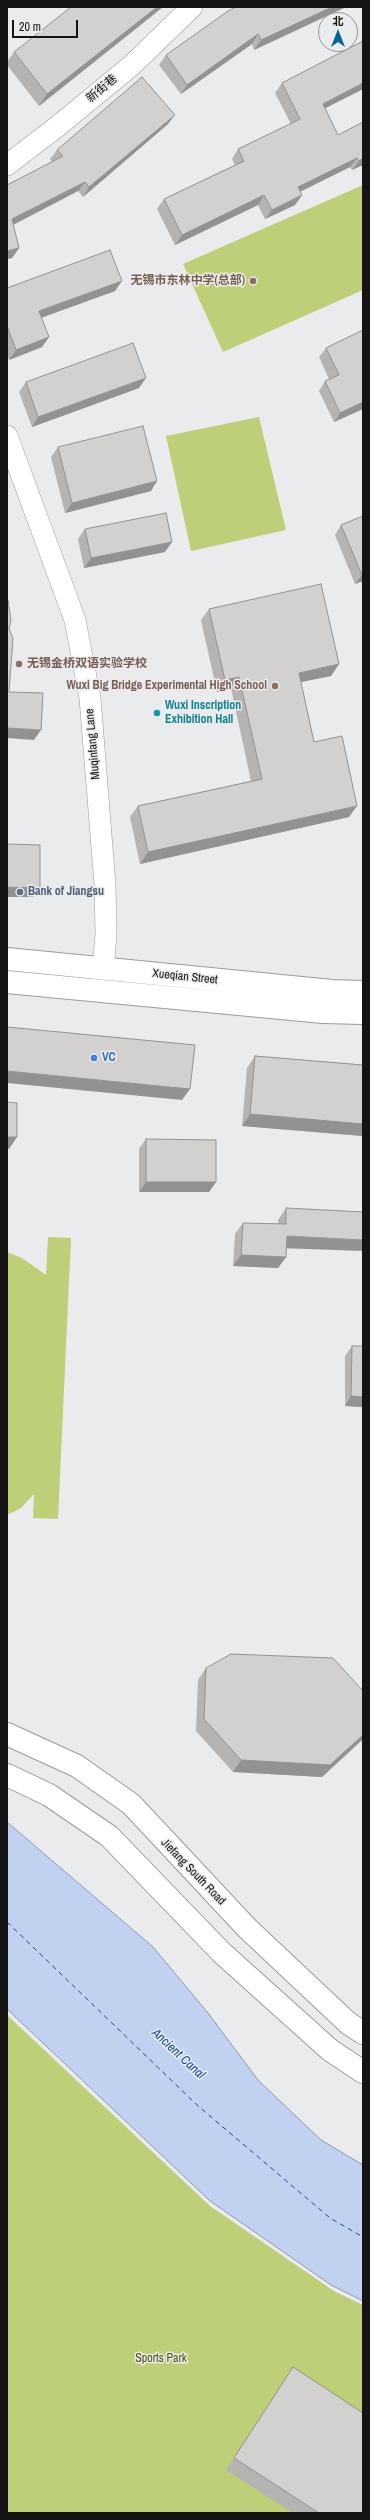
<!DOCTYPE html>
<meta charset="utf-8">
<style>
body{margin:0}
#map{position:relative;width:370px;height:2520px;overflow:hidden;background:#eaebec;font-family:"Archivo Narrow","Noto Sans SC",sans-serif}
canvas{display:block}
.frame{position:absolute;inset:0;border:8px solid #141415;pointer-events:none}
.north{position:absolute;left:318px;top:12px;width:40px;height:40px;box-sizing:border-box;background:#eaebec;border:1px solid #949596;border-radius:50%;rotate:0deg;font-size:11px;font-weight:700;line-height:16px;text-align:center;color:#141415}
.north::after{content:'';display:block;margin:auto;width:14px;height:18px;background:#026695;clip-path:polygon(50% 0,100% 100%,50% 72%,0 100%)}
.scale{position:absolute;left:12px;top:20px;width:66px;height:18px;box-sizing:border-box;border:2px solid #141415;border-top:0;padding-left:5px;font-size:12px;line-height:14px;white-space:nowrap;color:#141415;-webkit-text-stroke:3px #eaebec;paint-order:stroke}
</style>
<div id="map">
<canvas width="370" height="2520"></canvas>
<div class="frame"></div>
<div class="north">北</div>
<div class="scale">20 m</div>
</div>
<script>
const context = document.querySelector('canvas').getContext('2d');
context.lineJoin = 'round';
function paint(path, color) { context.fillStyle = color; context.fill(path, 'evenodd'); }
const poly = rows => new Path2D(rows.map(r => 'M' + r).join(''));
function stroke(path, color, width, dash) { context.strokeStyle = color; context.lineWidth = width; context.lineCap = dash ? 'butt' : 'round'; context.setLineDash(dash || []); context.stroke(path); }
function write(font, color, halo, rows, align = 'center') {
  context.font = font + ' "Archivo Narrow","Noto Sans SC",sans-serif'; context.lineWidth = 3; context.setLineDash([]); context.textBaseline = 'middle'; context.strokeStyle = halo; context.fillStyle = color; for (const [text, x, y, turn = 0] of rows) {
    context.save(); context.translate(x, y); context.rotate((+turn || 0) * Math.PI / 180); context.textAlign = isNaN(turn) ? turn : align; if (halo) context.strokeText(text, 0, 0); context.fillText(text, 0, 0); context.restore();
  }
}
paint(poly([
 [363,185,363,290,223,352,183,264],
 [259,417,286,530,191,551,166,436],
 [48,1237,71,1238,58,1519,33,1518,34,1494,21,1508,7,1515,7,1252,22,1258,46,1275],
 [7,2015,210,2206,334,2291,363,2305,363,2513,7,2513]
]), '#bdcf77');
const water = poly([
 [7,1822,153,1947,208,2013,258,2080,321,2140,363,2165,363,2301,331,2285,210,2201,7,2009,7,1822]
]);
paint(water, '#c1d2f1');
stroke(water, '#8d99af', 1);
stroke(poly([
 [7,1922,197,2105,330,2218,363,2237]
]), '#1b479d', 1, [5, 4]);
const minor = poly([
 [7,165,58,126,132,65,192,7],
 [7,436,75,620,90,698,105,885,106,935,103,969]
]);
const secondary = poly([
 [7,959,332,991,363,992],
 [7,982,323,1012,363,1013],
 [7,1734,77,1766,131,1804,247,1928,348,2023,363,2033],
 [7,1775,49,1795,109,1836,222,1953,330,2050,363,2072]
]);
stroke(minor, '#9a9b9c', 22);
stroke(secondary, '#9a9b9c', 24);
stroke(minor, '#fff', 21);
stroke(secondary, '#fff', 22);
paint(poly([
 [163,7,39,106,7,65,7,62,14,52],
 [346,7,254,50,252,44,181,94,159,65,166,55],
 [363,41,363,89,325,108,338,135,363,165,352,170,350,167,300,192,302,195,295,205,265,219,258,205,175,245,157,209,164,199,235,165,232,159,238,149,291,124,275,93,282,83],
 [168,124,83,197,78,191,13,225,19,248,12,258,7,259,7,185,52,162,50,159,57,150],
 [7,288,115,291,41,318,49,337,42,347,9,360,7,354],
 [326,348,363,409,334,422,319,391,325,381,329,379,319,357],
 [26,382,139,388,32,427,19,392],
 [58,447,151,491,65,513,51,457],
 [363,516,363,581,355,584,335,535,341,525],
 [85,529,165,552,84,568,78,539],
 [209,609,339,664,331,676,301,682,314,742,349,817,140,864,130,817,138,806,251,781,231,688,217,692,201,620],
 [255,1056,363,1065,363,1136,242,1126,247,1068],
 [146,1139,216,1182,209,1192,139,1192,139,1149],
 [286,1208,286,1257,278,1268,233,1266,235,1234,243,1223,278,1224,278,1220],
 [352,1346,363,1346,363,1407,345,1406,345,1356],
 [206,1668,363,1691,363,1739,361,1741,322,1777,233,1772,196,1731,198,1680],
 [293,2367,363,2513,293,2513,226,2470]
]), '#b5b4b3');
paint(poly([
 [157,7,163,7,39,106,47,94],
 [332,7,346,7,254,50,261,40],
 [258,34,252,44,181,94,187,85],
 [363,83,363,89,316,113,323,104],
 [175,115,168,124,83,197,89,187],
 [357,158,350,167,291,196,298,187],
 [363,158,363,165,352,170,359,161],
 [85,182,78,191,7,228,12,219],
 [264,195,258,205,175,245,182,235],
 [302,195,295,205,265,219,272,210],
 [19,248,12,258,7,259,7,251],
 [122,281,115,291,32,321,39,311],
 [49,337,42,347,9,360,16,350],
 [146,378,139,388,32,427,38,417],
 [363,402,363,409,334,422,340,413],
 [157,481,151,491,65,513,72,503],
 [172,542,165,552,84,568,91,558],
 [363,574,363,581,355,584,362,575],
 [339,664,331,676,291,684,299,673],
 [239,677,231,688,217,692,225,680],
 [7,728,41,730,34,740,7,738],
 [357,806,349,817,140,864,148,852],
 [7,887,40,888,33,897,7,897],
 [7,1071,190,1089,182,1100,7,1083],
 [250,1114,363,1124,363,1136,242,1126],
 [7,1137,17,1137,9,1149,7,1149],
 [146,1182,216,1182,209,1192,139,1192],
 [287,1236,363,1240,363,1251,279,1248],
 [241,1255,286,1257,278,1268,233,1266],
 [351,1396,363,1397,363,1407,345,1406],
 [363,1735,363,1739,361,1741,322,1777,233,1772,241,1760]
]), '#939292');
const building = poly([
 [71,7,157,7,47,94,14,52,71,7],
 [236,7,332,7,261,40,258,34,187,85,166,55,228,11,236,7],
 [363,41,363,83,323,104,338,135,363,122,363,158,359,161,357,158,298,187,302,195,272,210,264,195,182,235,164,199,244,161,238,149,300,119,282,83,363,41],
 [142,77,175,115,89,187,85,182,12,219,19,248,7,251,7,185,63,156,57,150,142,77],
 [110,250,122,281,39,311,49,337,16,350,7,326,7,288,110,250],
 [363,330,363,402,340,413,325,381,339,375,326,348,363,330],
 [133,343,146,378,38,417,26,382,133,343],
 [143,426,157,481,72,503,58,447,143,426],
 [166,513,172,542,91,558,85,529,166,513],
 [363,516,363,574,362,575,341,525,363,516],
 [321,584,339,664,299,673,314,742,342,736,357,806,148,852,138,806,262,779,239,677,225,680,209,609,321,584],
 [7,599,8,600,11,620,9,629,13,638,9,692,43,693,41,730,7,728,7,599],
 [7,844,40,845,40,888,7,887,7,844],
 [7,1027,195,1045,190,1089,7,1071,7,1027],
 [255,1056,363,1065,363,1124,250,1114,255,1056],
 [7,1102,17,1103,17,1137,7,1137,7,1102],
 [146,1139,216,1140,216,1182,146,1182,146,1139],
 [286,1208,363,1212,363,1240,287,1236,286,1257,241,1255,243,1223,286,1224,286,1208],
 [352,1346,363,1346,363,1397,351,1396,352,1346],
 [231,1654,333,1658,363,1691,363,1735,330,1765,241,1760,204,1719,206,1668,231,1654],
 [293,2367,363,2413,363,2513,319,2513,234,2458,293,2367]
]);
paint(building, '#d2d1d0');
stroke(building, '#939292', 1);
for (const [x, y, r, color] of [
 [253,281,4,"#8d6e63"],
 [19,664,4,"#8d6e63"],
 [275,686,4,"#8d6e63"],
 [157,713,4,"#0f9aa8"],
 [20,892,4,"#5c6f8a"],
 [94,1058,4,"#3f7fe0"]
]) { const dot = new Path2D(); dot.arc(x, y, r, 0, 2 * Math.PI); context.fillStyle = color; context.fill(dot); stroke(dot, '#eaebec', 1.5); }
write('12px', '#141415', '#eaebec', [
 ["新街巷",102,89,-40],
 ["Muqinfang Lane",93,744,-95],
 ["Xueqian Street",185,977,6],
 ["Jiefang South Road",193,1872,46]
]);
write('bold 12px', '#785e54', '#eaebec', [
 ["无锡市东林中学(总部)",245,281],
 ["无锡金桥双语实验学校",27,664,"left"],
 ["Wuxi Big Bridge Experimental High School",267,686]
], 'right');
write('bold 12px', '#0d838f', '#eaebec', [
 ["Wuxi Inscription",165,706],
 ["Exhibition Hall",165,720]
], 'left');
write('bold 12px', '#4e5e75', '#eaebec', [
 ["Bank of Jiangsu",28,892]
], 'left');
write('bold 12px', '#366cbe', '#eaebec', [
 ["VC",102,1058]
], 'left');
write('12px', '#48520e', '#eaebec', [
 ["Sports Park",161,2359]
]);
write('italic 13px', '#1b479d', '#eaebec', [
 ["Ancient Canal",178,2054,43]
]);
</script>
